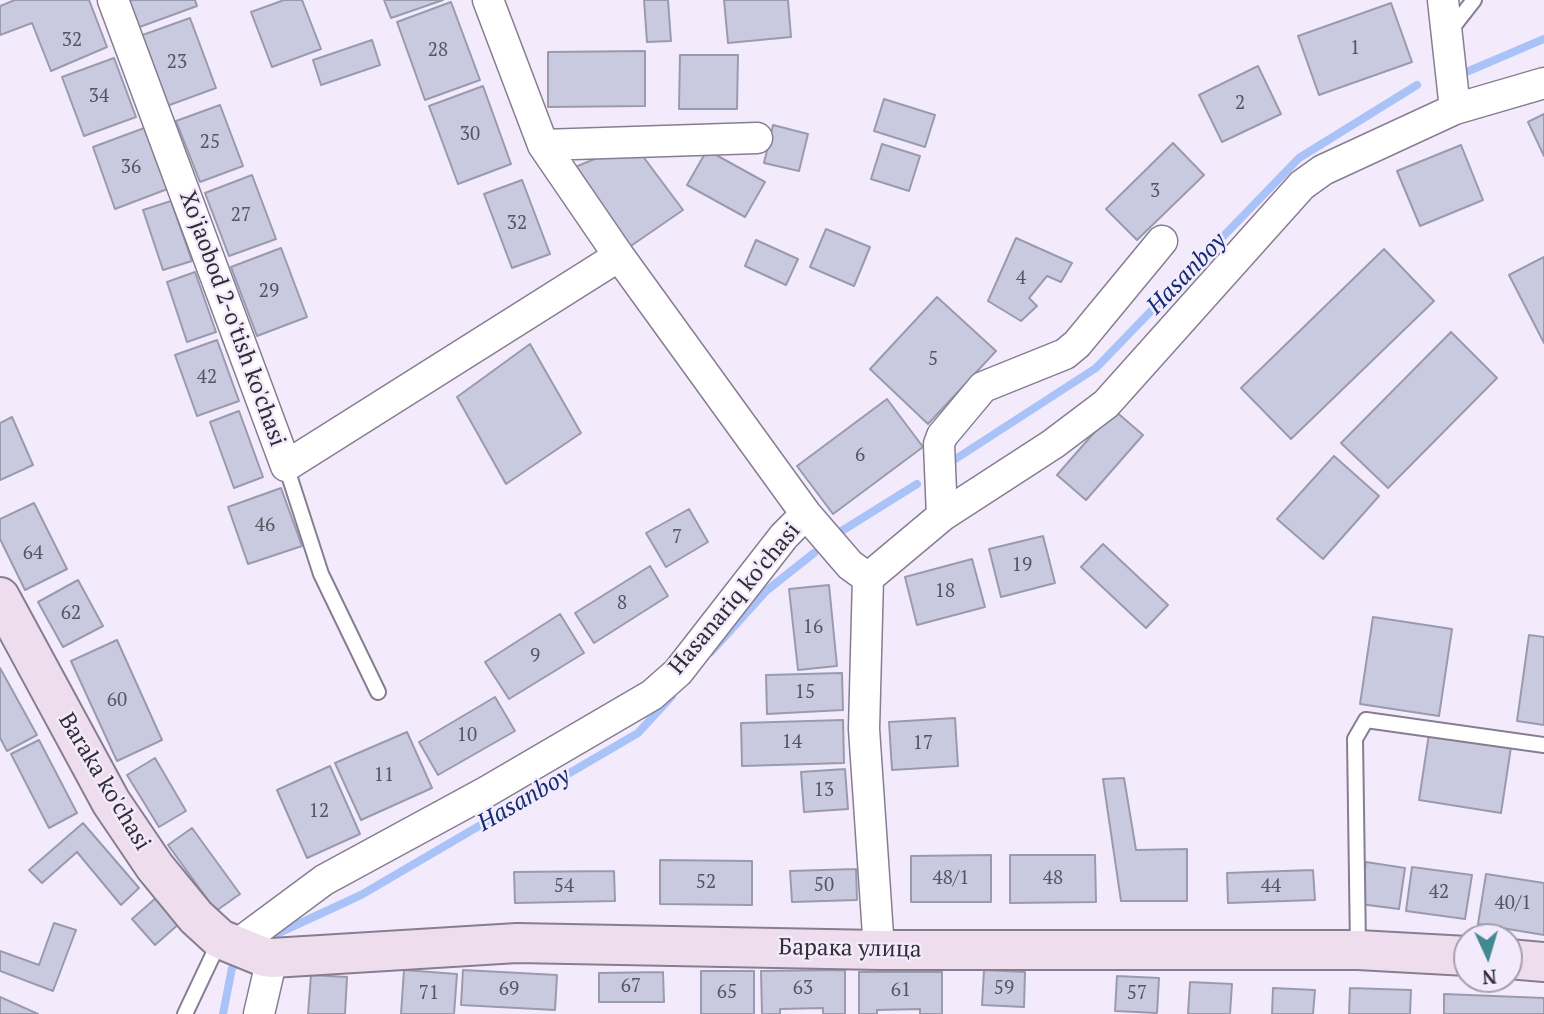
<!DOCTYPE html>
<meta charset="utf-8">
<style>
body{margin:0}
#map{position:relative;width:1544px;height:1014px;overflow:hidden;background:#f3ebfc;font-family:"PT Serif",serif}
canvas{display:block}
.north{position:absolute;left:1453px;top:923px;width:70px;height:70px;box-sizing:border-box;background:#f3ebfc;border:2px solid #a59fac;border-radius:50%;rotate:176deg;font-size:19px;font-weight:700;line-height:28px;text-align:center;color:#302d35}
.north::after{content:'';display:block;margin:auto;width:24px;height:32px;background:#438a90;clip-path:polygon(50% 0,100% 100%,50% 72%,0 100%)}
</style>
<div id="map">
<canvas width="1544" height="1014"></canvas>
<div class="north">N</div>
</div>
<script>
const context = document.querySelector('canvas').getContext('2d');
context.lineJoin = 'round';
const poly = rows => new Path2D(rows.map(r => 'M' + r).join(''));
function stroke(path, color, width, dash) { context.strokeStyle = color; context.lineWidth = width; context.lineCap = dash ? 'butt' : 'round'; context.setLineDash(dash || []); context.stroke(path); }
function paint(path, color) { context.fillStyle = color; context.fill(path, 'evenodd'); }
function write(font, color, halo, rows, align = 'center') {
  context.font = font + ' "PT Serif",serif'; context.lineWidth = 5; context.setLineDash([]); context.textBaseline = 'middle'; context.strokeStyle = halo; context.fillStyle = color; for (const [text, x, y, turn = 0] of rows) {
    context.save(); context.translate(x, y); context.rotate((+turn || 0) * Math.PI / 180); context.textAlign = isNaN(turn) ? turn : align; if (halo) context.strokeText(text, 0, 0); context.fillText(text, 0, 0); context.restore();
  }
}
stroke(poly([
 [1464,73,1544,39],
 [954,460,1096,368,1299,158,1417,85],
 [840,532,917,484],
 [711,652,766,591,814,553],
 [268,938,361,895,638,733,672,696],
 [223,1014,232,968,242,959]
]), '#a9c2f7', 8);
const building = poly([
 [15,0,89,0,107,47,51,71,32,23,0,35,0,6,15,0],
 [123,0,195,0,197,6,134,29,123,0],
 [284,0,302,0,321,49,272,67,251,12,284,0],
 [384,0,443,0,391,18,384,0],
 [644,0,668,0,671,41,647,42,644,0],
 [724,0,788,0,791,37,728,43,724,0],
 [451,2,480,80,425,100,397,22,451,2],
 [1391,3,1412,62,1319,95,1298,36,1391,3],
 [190,18,216,88,164,107,137,37,190,18],
 [372,40,380,65,321,85,313,60,372,40],
 [645,51,645,106,548,107,548,52,645,51],
 [680,55,738,55,737,109,679,109,680,55],
 [114,58,136,117,84,136,62,77,114,58],
 [1258,66,1281,114,1222,142,1199,95,1258,66],
 [483,86,511,164,458,184,429,106,483,86],
 [884,99,935,115,925,147,874,131,884,99],
 [220,105,243,166,200,182,176,121,220,105],
 [1544,114,1544,156,1528,122,1544,114],
 [773,125,808,134,799,171,764,163,773,125],
 [147,127,170,188,115,209,93,147,147,127],
 [633,143,683,210,625,250,568,170,633,143],
 [1173,143,1204,175,1137,240,1106,209,1173,143],
 [882,144,920,156,909,191,871,179,882,144],
 [1461,145,1483,200,1420,226,1397,171,1461,145],
 [707,150,765,182,745,217,687,185,707,150],
 [252,175,276,239,229,256,205,193,252,175],
 [522,180,550,254,512,268,484,194,522,180],
 [171,201,192,261,163,270,143,210,171,201],
 [826,229,870,247,854,286,810,267,826,229],
 [1016,238,1072,263,1061,282,1047,276,1029,298,1037,306,1021,321,988,301,1016,238],
 [756,240,798,259,786,285,745,266,756,240],
 [281,248,307,317,257,336,231,267,281,248],
 [1384,249,1434,301,1291,439,1241,388,1384,249],
 [1544,257,1544,343,1509,275,1544,257],
 [195,272,216,332,187,342,167,282,195,272],
 [937,297,996,351,928,424,870,369,937,297],
 [1451,332,1497,378,1388,488,1341,443,1451,332],
 [217,340,239,401,197,416,175,355,217,340],
 [530,344,581,433,506,484,457,397,530,344],
 [887,399,923,447,833,514,797,466,887,399],
 [1114,410,1143,435,1086,500,1057,475,1114,410],
 [239,411,263,477,234,488,210,422,239,411],
 [12,417,33,465,0,480,0,423,12,417],
 [1334,456,1379,496,1323,559,1277,519,1334,456],
 [281,488,302,546,248,564,228,507,281,488],
 [34,503,67,569,25,590,0,539,0,519,34,503],
 [689,509,708,542,666,567,646,533,689,509],
 [1043,536,1055,583,1001,597,989,549,1043,536],
 [1103,544,1168,605,1146,628,1081,567,1103,544],
 [972,559,985,607,917,625,905,577,972,559],
 [650,566,668,596,594,643,575,613,650,566],
 [78,580,103,626,63,647,38,602,78,580],
 [829,585,837,666,798,670,789,589,829,585],
 [560,614,584,653,509,699,485,662,560,614],
 [1373,617,1452,629,1439,716,1360,704,1373,617],
 [1529,635,1544,637,1544,725,1517,721,1529,635],
 [117,640,162,740,117,761,71,661,117,640],
 [0,668,37,735,7,751,0,738,0,668],
 [842,673,843,710,767,714,766,675,842,673],
 [495,697,515,731,438,775,419,742,495,697],
 [955,718,958,766,892,770,889,722,955,718],
 [843,720,844,763,742,766,741,723,843,720],
 [407,732,432,788,361,820,335,763,407,732],
 [1429,734,1511,747,1501,813,1419,800,1429,734],
 [39,740,77,813,49,828,11,754,39,740],
 [155,758,186,811,159,827,127,775,155,758],
 [330,766,360,834,307,858,277,790,330,766],
 [845,769,848,809,804,812,801,772,845,769],
 [1124,778,1136,850,1187,849,1187,901,1121,901,1103,779,1124,778],
 [83,823,139,888,121,905,77,852,42,883,29,870,83,823],
 [192,828,240,894,216,911,168,845,192,828],
 [991,855,991,902,911,902,911,856,991,855],
 [1010,855,1095,855,1096,902,1010,903,1010,855],
 [660,860,752,861,752,905,660,904,660,860],
 [1366,862,1405,868,1399,909,1360,904,1366,862],
 [1412,867,1472,875,1465,919,1406,911,1412,867],
 [856,869,857,900,792,902,790,871,856,869],
 [1313,870,1315,900,1228,903,1227,873,1313,870],
 [614,871,615,901,515,903,514,872,614,871],
 [1486,874,1544,883,1544,935,1478,924,1486,874],
 [157,897,180,923,155,945,132,919,157,897],
 [54,923,76,930,53,991,0,971,0,951,39,965,54,923],
 [404,970,457,974,454,1014,401,1014,404,970],
 [463,970,557,975,555,1010,461,1005,463,970],
 [845,970,845,1014,823,1014,823,1008,780,1009,780,1014,762,1014,761,971,845,970],
 [984,970,1025,972,1024,1007,982,1005,984,970],
 [701,971,754,971,754,1014,701,1014,701,971],
 [663,972,664,1002,599,1002,599,973,663,972],
 [859,972,942,972,942,1014,920,1014,920,1009,877,1010,877,1014,859,1014,859,972],
 [311,975,347,977,345,1014,308,1014,311,975],
 [1117,976,1159,978,1157,1013,1115,1011,1117,976],
 [1190,982,1232,984,1230,1014,1188,1014,1190,982],
 [1273,988,1315,990,1313,1014,1272,1014,1273,988],
 [1350,988,1411,990,1410,1014,1349,1014,1350,988],
 [1444,994,1544,998,1544,1014,1444,1014,1444,994],
 [0,997,38,1014,0,1014,0,997]
]);
paint(building, '#c9c9e0');
stroke(building, '#9a9aaf', 2);
const lane = poly([
 [1449,32,1474,0],
 [286,466,321,574,378,692],
 [1358,948,1355,739,1366,720,1544,745],
 [185,1014,220,940]
]);
const street = poly([
 [113,0,286,466,619,256],
 [488,0,543,145,619,256,806,514,850,565,868,578],
 [1443,0,1455,109],
 [543,145,757,138],
 [942,516,939,444,942,436,983,387,1065,354,1077,344,1162,241],
 [235,946,324,880,486,792,652,695,678,672,784,536,806,514],
 [879,950,864,729,868,578,942,516,1053,444,1106,404,1302,185,1323,170,1455,109,1544,83],
 [259,1014,272,958]
]);
const secondary = poly([
 [0,597,111,802,155,867,196,917,220,939,264,957,272,958,517,943,879,950,1358,950,1467,956],
 [1509,959,1544,962]
]);
stroke(lane, '#877d91', 18);
stroke(street, '#877d91', 33);
stroke(secondary, '#877d91', 42);
stroke(lane, '#fff', 14);
stroke(street, '#fff', 30);
stroke(secondary, '#eedded', 38);
write('19px', '#565460', null, [
 ["32",72,41],
 ["1",1355,49],
 ["28",438,51],
 ["23",177,63],
 ["34",99,97],
 ["2",1240,104],
 ["30",470,135],
 ["25",210,143],
 ["36",131,168],
 ["3",1155,192],
 ["27",241,216],
 ["32",517,224],
 ["4",1021,279],
 ["29",269,292],
 ["5",933,360],
 ["42",207,378],
 ["6",860,456],
 ["46",265,526],
 ["7",677,538],
 ["64",33,554],
 ["19",1022,566],
 ["18",945,592],
 ["8",622,604],
 ["62",71,614],
 ["16",813,628],
 ["9",535,657],
 ["15",805,693],
 ["60",117,701],
 ["10",467,736],
 ["14",792,743],
 ["17",923,744],
 ["11",384,776],
 ["13",824,791],
 ["12",319,812],
 ["48/1",951,879],
 ["48",1053,879],
 ["52",706,883],
 ["50",824,886],
 ["54",564,887],
 ["44",1271,887],
 ["42",1439,893],
 ["40/1",1513,904],
 ["67",631,987],
 ["63",803,989],
 ["59",1004,989],
 ["69",509,990],
 ["61",901,991],
 ["65",727,993],
 ["71",429,994],
 ["57",1137,994]
]);
write('23px', '#302d35', '#f3ebfc', [
 ["Xo'jaobod 2-o'tish ko'chasi",232,319,70],
 ["Hasanariq ko'chasi",735,599,-50],
 ["Baraka ko'chasi",104,782,59],
 ["Барака улица",850,949,1]
]);
write('italic 24px', '#122c76', '#f3ebfc', [
 ["Hasanboy",1187,274,-46],
 ["Hasanboy",524,800,-30]
]);
</script>
